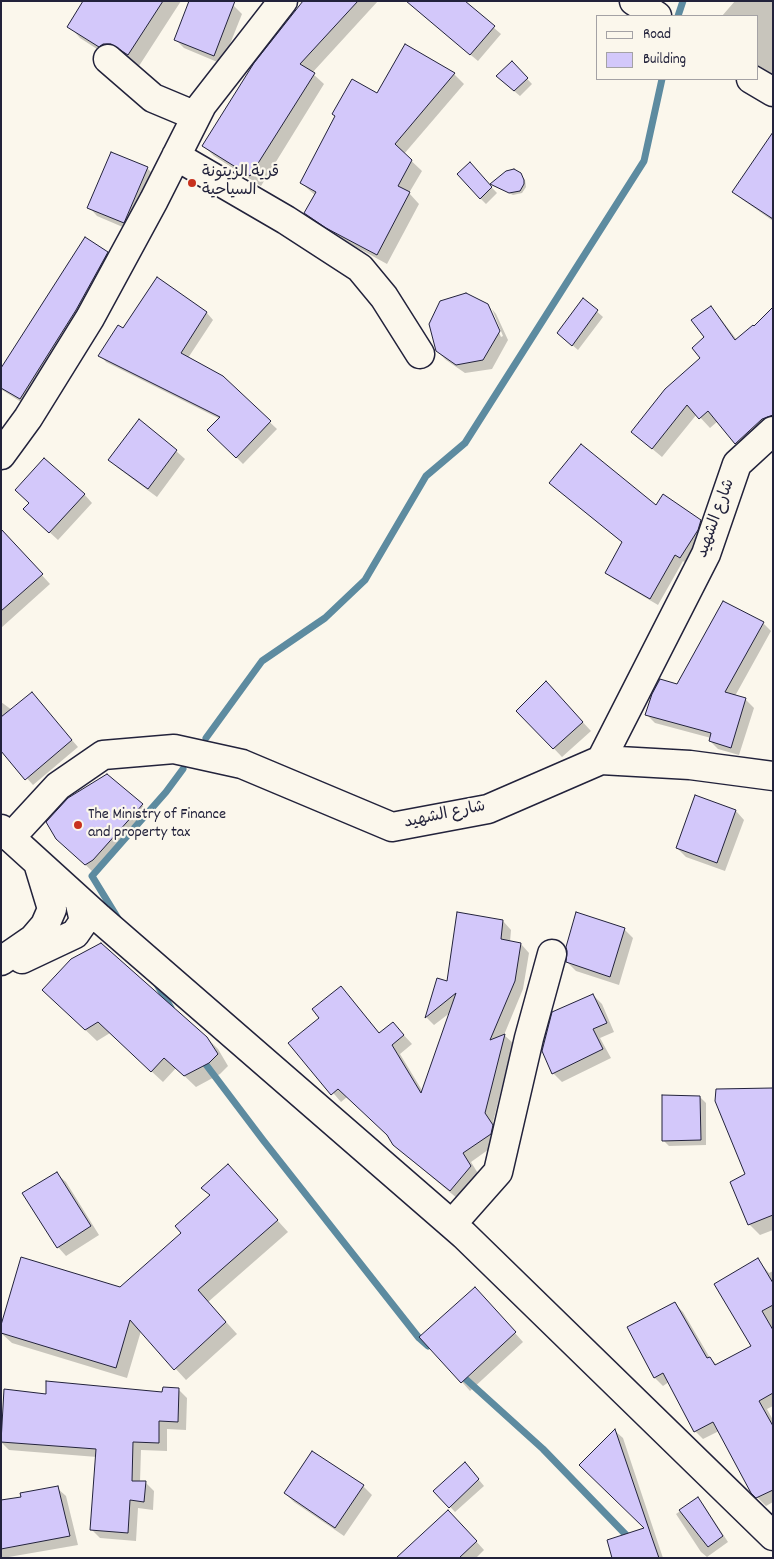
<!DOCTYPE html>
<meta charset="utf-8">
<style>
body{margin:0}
#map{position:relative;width:774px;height:1559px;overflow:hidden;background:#fbf7ec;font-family:Dekko,sans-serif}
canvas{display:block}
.frame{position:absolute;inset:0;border:2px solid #22223b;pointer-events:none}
.legend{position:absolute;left:596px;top:15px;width:162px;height:65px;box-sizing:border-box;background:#fbf7ec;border:1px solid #a4a2a5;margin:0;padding:6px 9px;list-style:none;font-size:15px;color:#22223b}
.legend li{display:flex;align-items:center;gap:10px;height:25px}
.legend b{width:25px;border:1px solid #a4a2a5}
</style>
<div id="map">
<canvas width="774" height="1559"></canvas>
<div class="frame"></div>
<ul class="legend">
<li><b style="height:6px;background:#fbf7ec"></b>Road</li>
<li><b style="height:14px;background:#d3c8fa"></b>Building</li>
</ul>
</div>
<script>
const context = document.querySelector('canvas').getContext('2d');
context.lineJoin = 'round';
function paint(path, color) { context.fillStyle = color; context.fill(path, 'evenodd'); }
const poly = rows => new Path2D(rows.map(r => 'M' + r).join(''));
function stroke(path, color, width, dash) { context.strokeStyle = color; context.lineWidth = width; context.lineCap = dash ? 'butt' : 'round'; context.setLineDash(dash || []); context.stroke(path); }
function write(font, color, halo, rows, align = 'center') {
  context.font = font + ' Dekko,"Playpen Sans Arabic",sans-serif'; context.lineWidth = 4.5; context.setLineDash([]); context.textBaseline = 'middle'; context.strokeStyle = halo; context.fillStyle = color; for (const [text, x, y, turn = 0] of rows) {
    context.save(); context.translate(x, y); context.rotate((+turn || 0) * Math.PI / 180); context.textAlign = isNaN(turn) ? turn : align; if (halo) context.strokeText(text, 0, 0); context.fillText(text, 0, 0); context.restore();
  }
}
paint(poly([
 [85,1,181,1,139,66,124,55,111,58,80,38,69,26],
 [224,1,233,5,242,14,222,64,184,48,176,40],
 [305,1,378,1,312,73,324,84,261,186,214,156,204,146],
 [406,1,463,1,501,34,478,61],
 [735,1,773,1,773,76,758,66,758,16,722,16],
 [405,45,454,74,464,84,404,154,422,171,409,193,419,204,387,264,338,237,316,223,306,213,315,195,301,183,377,95],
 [512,63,532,84,520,96,503,82],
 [773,139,773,221,743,200,734,192],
 [147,168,156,177,132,231,97,216,89,207],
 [475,170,497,193,486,204,480,198],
 [517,172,525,180,526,187,522,193,513,195,494,186],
 [107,253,116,261,29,407,2,390,1,370],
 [157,279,207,313,213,320,188,358,222,377,277,429,243,464,209,430,220,419,106,362,100,355,123,329],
 [583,299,603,317,578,350,558,333],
 [487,305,491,309,489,309,501,337,503,336,492,309,496,314,508,340,492,369,465,373,446,360,437,351],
 [710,308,720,318,737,340,755,328,773,308,773,429,746,453,718,421,710,428,697,414,662,457,632,432,702,358],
 [176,451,185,459,157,497,118,468,110,459],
 [558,490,656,507,700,521,708,528,687,564,683,561,658,605,614,579,607,572,623,543],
 [84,494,92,503,58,540,33,517,31,503],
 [1,530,50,584,1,628],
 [763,623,771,631,735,696,746,700,754,708,739,755,718,749,710,741,711,738,655,723,647,715,677,686],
 [555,692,591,731,562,757,518,711],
 [38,701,78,747,33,785,1,749,1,702,12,710],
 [107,776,151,813,102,869,94,873,67,847],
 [736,811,744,820,725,871,686,857,677,848],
 [503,921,511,930,510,942,521,944,529,953,523,989,504,1035,513,1043,493,1122,501,1135,499,1142,471,1162,479,1175,458,1199,403,1153,394,1144,389,1136,347,1097,341,1102,290,1043,321,1018,341,987,380,1034,401,1032,412,1044,400,1054,423,1092,451,1012,434,1025,427,1018,438,979,448,982],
 [624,929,633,938,619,985,576,971,567,962,568,950],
 [593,995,602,1004,614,1032,600,1038,611,1058,562,1082,553,1073],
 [55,1001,206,1037,218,1049,228,1066,220,1074,196,1087,176,1068,163,1082,110,1033,97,1041],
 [773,1089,773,1230,760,1235,749,1224,747,1175],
 [700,1097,706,1103,706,1145,669,1146,663,1140],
 [228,1166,288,1232,208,1302,237,1334,186,1380,141,1331,127,1378,12,1343,1,1333,120,1289,183,1233,211,1196],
 [57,1174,66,1182,99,1235,66,1256,58,1247],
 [758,1260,769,1273,773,1271,773,1406,767,1409,773,1420,773,1502,766,1506,752,1492,719,1431,703,1439,695,1431,669,1382,663,1386,655,1378,629,1327,675,1304,683,1312,710,1358,717,1365,753,1346],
 [483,1297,523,1342,470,1391,462,1382],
 [178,1389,187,1398,186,1430,167,1429,167,1451,141,1450,140,1482,145,1482,154,1491,153,1510,138,1508,136,1541,100,1538,92,1530,97,1457,9,1450,1,1442,5,1391,47,1395,163,1393],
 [615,1431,623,1438,663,1558,614,1558,646,1529],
 [470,1469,484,1486,455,1512,435,1491],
 [363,1486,372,1495,344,1536,294,1502,285,1493],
 [57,1488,66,1496,78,1545,3,1558,1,1556,1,1501,22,1498],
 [698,1499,703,1504,728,1542,707,1557,701,1552,676,1514],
 [457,1520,484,1550,476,1558,400,1558]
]), '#0003');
stroke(poly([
 [678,16,683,1],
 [206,738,262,661,325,618,365,580,426,476,465,443,644,161,662,79],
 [119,920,92,876,166,792,183,769],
 [155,981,171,1008],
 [201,1058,263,1140,419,1338,428,1346],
 [459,1373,543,1449,630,1539]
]), '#5d8ba0', 7);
const building = poly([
 [83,1,163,1,128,55,111,44,103,44,99,47,67,27,83,1],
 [189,1,235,1,214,56,174,40,189,1],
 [303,1,358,1,300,64,315,73,250,176,202,146,254,63,303,1],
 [406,1,465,1,495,26,470,55,406,1],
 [405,44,455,73,395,144,412,160,398,186,410,192,377,255,326,228,304,213,316,192,300,183,335,116,332,114,352,79,377,93,405,44],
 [512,61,528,78,514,91,496,76,512,61],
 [773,132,773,219,732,192,773,132],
 [111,152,148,167,124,223,87,208,111,152],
 [470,162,492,187,480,199,457,174,470,162],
 [514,169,521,173,524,180,524,184,520,191,509,193,490,184,506,171,514,169],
 [85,237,108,252,76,310,20,399,1,388,1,368,85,237],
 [157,277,207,312,181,353,223,376,271,421,236,458,207,430,220,417,98,356,118,325,123,328,157,277],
 [466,293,488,304,500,331,483,360,456,365,436,351,429,324,440,301,466,293],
 [583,298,598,310,572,346,557,333,583,298],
 [711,306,735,340,753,325,754,326,773,307,773,415,762,419,735,444,708,411,699,419,687,405,652,449,631,432,665,389,700,358,692,348,704,337,691,320,711,306],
 [139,419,177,450,148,489,108,460,139,419],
 [581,444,656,505,663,494,701,520,698,530,680,558,675,555,650,599,605,573,622,542,549,483,581,444],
 [44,458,85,494,49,533,23,509,29,503,15,490,44,458],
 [1,529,43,574,1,611,1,529],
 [723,601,764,622,725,692,746,698,731,748,709,741,711,733,645,715,652,694,660,679,677,684,723,601],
 [546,681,583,722,553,749,516,711,546,681],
 [32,692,72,740,25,780,1,751,1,717,32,692],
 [107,774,143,804,93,860,85,865,56,839,46,822,68,798,107,774],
 [695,795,736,810,717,863,676,848,695,795],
 [457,912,503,920,501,939,521,943,515,981,490,1040,505,1034,485,1113,493,1125,491,1134,463,1153,471,1166,450,1191,393,1145,387,1135,338,1089,331,1095,288,1043,319,1018,312,1009,341,986,379,1033,393,1022,404,1035,392,1045,421,1093,456,993,425,1018,437,978,447,981,457,912],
 [576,912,625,928,610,977,566,962,567,951,566,947,576,912],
 [101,943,207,1037,218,1054,209,1063,184,1076,164,1058,151,1072,98,1022,85,1030,42,990,71,959,101,943],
 [593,994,607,1023,593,1029,603,1049,552,1074,542,1051,552,1012,593,994],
 [773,1088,773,1215,748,1225,730,1182,745,1174,715,1101,716,1089,773,1088],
 [662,1095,700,1096,701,1140,662,1141,662,1095],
 [228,1164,278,1220,198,1290,226,1322,174,1370,130,1320,116,1368,1,1333,1,1325,21,1257,120,1287,181,1233,175,1226,210,1195,201,1188,228,1164],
 [57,1172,91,1226,57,1248,22,1193,57,1172],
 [758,1258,773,1283,773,1305,762,1311,773,1330,773,1393,759,1401,773,1426,773,1490,756,1498,751,1493,713,1422,694,1432,663,1373,654,1378,627,1327,675,1302,707,1358,710,1357,715,1365,751,1346,714,1284,758,1258],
 [475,1287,516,1332,461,1383,419,1337,475,1287],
 [46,1381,162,1392,163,1387,179,1388,178,1422,159,1421,159,1443,133,1442,132,1481,146,1481,144,1502,130,1500,128,1533,90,1530,96,1449,1,1442,4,1389,46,1394,46,1381],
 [615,1429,651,1535,659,1558,612,1558,607,1540,644,1528,579,1465,615,1429],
 [312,1451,364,1485,335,1528,284,1493,312,1451],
 [465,1462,479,1479,449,1508,433,1491,465,1462],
 [58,1486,70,1536,1,1549,1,1500,21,1497,20,1493,58,1486],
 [698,1497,723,1536,708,1547,679,1510,698,1497],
 [448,1510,477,1541,459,1558,396,1558,448,1510]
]);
paint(building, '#d3c8fa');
stroke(building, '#22223b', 1);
const minor = poly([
 [634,1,657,16],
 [108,59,153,98,196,116],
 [751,79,773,92],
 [176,156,286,220,360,268,384,297,420,354],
 [1,455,28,418,90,318,154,200,202,105,283,1],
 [601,760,690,765,773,776],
 [1,829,99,918,464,1235,773,1536],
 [11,837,58,786,103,755,174,749,242,764,392,827,488,809,601,760,706,554,737,464,773,431],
 [22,959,75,934,84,921,79,900],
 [1,961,33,939,45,925,52,909,38,863],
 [452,1224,498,1172,529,1038,552,954]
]);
stroke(minor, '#22223b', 31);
stroke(minor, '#fbf7ec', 28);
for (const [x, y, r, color] of [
 [192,183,5,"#c8321e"],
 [78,825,5,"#c8321e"]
]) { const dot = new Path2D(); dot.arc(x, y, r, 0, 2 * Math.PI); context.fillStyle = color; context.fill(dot); stroke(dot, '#fbf7ec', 2); }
write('16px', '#22223b', '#fbf7ec', [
 ["قرية الزيتونة",202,174],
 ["السياحية",202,192],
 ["The Ministry of Finance",88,816],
 ["and property tax",88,834]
], 'left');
write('16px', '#22223b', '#fbf7ec', [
 ["شارع الشهيد",717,519,-70],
 ["شارع الشهيد",445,816,-12]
]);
</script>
